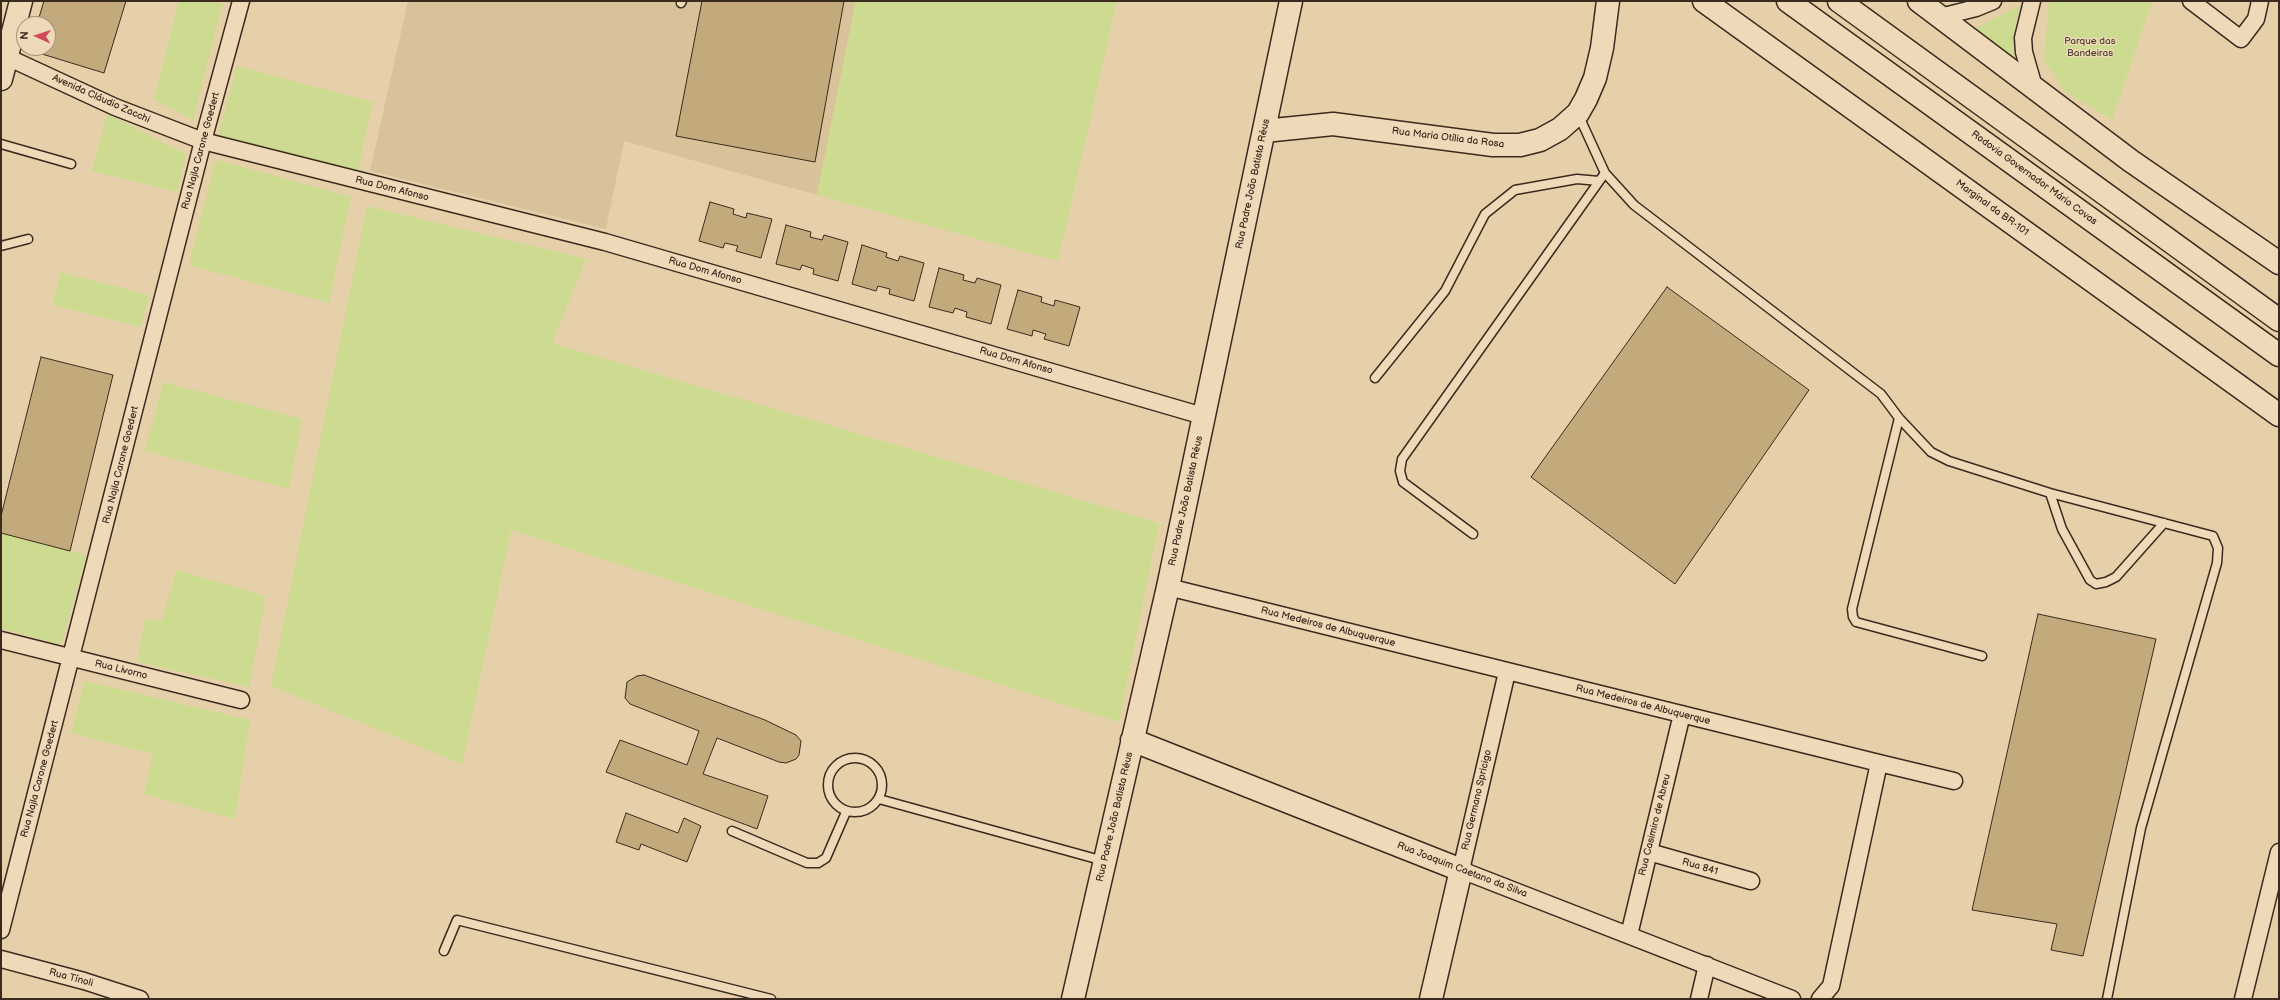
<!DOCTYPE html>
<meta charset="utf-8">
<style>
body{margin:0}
#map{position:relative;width:2280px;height:1000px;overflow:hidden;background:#e6d0aa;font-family:"Balsamiq Sans",sans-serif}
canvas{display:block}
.frame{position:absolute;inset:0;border:2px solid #3b2a1e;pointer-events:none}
.north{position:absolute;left:16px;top:16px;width:40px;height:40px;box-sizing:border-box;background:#eed9b8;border:1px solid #a6937a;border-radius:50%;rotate:273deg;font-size:11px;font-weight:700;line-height:16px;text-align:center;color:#3b2a1e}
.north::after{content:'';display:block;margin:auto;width:14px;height:18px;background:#d1495b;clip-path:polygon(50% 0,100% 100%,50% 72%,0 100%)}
</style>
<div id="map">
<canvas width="2280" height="1000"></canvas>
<div class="frame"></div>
<div class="north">N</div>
</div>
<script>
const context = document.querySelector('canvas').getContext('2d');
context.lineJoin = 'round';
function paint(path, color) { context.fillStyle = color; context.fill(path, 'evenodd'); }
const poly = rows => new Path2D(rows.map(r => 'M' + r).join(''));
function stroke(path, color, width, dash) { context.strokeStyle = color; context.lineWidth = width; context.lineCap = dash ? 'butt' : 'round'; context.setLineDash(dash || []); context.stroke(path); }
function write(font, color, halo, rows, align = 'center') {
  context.font = font + ' "Balsamiq Sans",sans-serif'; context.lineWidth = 3; context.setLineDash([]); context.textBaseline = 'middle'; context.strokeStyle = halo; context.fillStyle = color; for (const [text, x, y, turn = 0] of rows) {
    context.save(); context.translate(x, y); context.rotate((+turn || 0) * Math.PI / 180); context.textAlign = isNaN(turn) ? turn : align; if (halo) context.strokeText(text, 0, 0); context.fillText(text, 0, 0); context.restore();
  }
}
paint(poly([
 [408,1,856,1,817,195,624,141,606,229,370,171]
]), '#d8c299');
paint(poly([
 [179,1,223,3,193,120,154,100],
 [856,1,1117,1,1058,261,817,195],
 [2049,1,2152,1,2112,120,2064,91,2044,60],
 [2020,5,2015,27,2014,58,1973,30],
 [237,66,373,102,358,170,351,172,229,140,219,133],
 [107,114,186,154,177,192,92,171],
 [221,161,351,197,329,303,189,265,215,162],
 [367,206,586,259,552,343,1159,523,1119,722,511,530,462,764,271,686],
 [60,272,149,295,141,327,53,305],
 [163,382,302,419,289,489,145,451],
 [1,533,86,555,61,645,1,628],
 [176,570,266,596,249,687,137,662,145,619,162,621],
 [85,681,250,720,235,819,144,794,153,754,71,733]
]), '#ccdb8f');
const building = poly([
 [44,1,126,1,104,73,29,50,30,48,48,48,48,24,37,24,44,1],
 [702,1,844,1,815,162,676,136,702,1],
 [710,202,734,209,733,214,746,218,747,213,772,219,761,258,736,251,738,246,725,243,723,248,699,241,710,202],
 [786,225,811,232,810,237,822,240,824,235,848,242,838,281,813,274,814,269,802,265,800,270,776,264,786,225],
 [862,245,887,253,886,257,898,261,900,256,924,263,914,301,889,294,890,289,878,286,876,291,852,284,862,245],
 [939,268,964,275,963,280,975,283,977,278,1001,285,991,324,966,317,967,312,955,308,953,313,929,307,939,268],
 [1667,287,1809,390,1675,584,1531,477,1667,287],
 [1018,290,1042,297,1041,302,1054,306,1055,300,1080,307,1069,346,1044,339,1046,334,1033,330,1032,336,1007,329,1018,290],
 [41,357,113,375,70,551,1,533,1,516,41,357],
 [2038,614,2156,639,2083,956,2051,950,2057,924,1972,910,2038,614],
 [644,675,765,720,796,735,801,741,799,755,796,759,786,763,779,762,717,738,703,774,768,796,757,829,606,772,620,740,687,765,699,731,630,704,625,698,627,682,637,676,644,675],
 [626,813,678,833,684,818,701,826,687,862,641,844,639,850,616,842,626,813]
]);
paint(building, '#c2aa7d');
stroke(building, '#3b2a1e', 1);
const lane = poly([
 [681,3,682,1],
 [1578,114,1605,173,1634,205,1881,394,1899,418,1931,452,1949,461,2050,493,2213,536,2218,548,2217,563,2141,828,2107,999],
 [1,144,71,164],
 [1,246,28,239],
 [1375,378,1445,291,1485,214,1515,190,1577,179,1599,181],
 [1899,418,1852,609,1853,617,1856,622,1982,656],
 [2050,493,2062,529,2090,580,2096,584,2106,582,2116,577,2164,523],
 [1473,534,1403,482,1400,471,1402,459,1605,173],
 '828 785a27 27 0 1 1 54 0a27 27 0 1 1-54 0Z',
 [879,799,1104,861],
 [732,831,807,863,818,863,826,858,846,812],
 [444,951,457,920,771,999]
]);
const street = poly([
 [2032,1,2023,38,2024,52,2034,87],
 [2191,1,2241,39,2256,19,2260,1],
 [1940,17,1976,8,1993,1],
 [7,57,115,107,203,141,605,242,1203,416],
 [1168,587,1879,763,1831,986,1820,999],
 [1,640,241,700],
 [1507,672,1461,870,1792,999],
 [1879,763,1954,781],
 [1649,852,1751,881],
 [1,930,203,141,241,1],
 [1629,935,1682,714],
 [1,959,84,981,140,999],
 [1699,999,1707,965],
 [2243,999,2279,852]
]);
const secondary = poly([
 [1,79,21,1],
 [1264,131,1333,124,1493,145,1520,145,1540,140,1560,129,1578,113,1586,99,1595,78,1602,48,1608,1],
 [1132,740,1461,870,1431,999],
 [1073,999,1168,587,1291,1]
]);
const primary = poly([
 [1704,1,2279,415],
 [1919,1,2131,161,2279,263]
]);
const highway = poly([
 [1788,1,2279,355],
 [1839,1,2279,320]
]);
stroke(lane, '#3b2a1e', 11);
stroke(street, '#3b2a1e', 19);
stroke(secondary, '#3b2a1e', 25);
stroke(primary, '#3b2a1e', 25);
stroke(highway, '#3b2a1e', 25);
stroke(lane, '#eed9b8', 8);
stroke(street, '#eed9b8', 16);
stroke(secondary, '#eed9b8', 22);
stroke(primary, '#eed9b8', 22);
stroke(highway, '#eed9b8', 22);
write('10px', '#51452f', '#eed9b8', [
 ["Parque das",2090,41],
 ["Bandeiras",2090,53]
]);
write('10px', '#3b2a1e', '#eed9b8', [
 ["Avenida Cláudio Zacchi",101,99,24],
 ["Rua Maria Otília da Rosa",1448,138,7],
 ["Rua Najla Carone Goedert",201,151,-75],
 ["Rodovia Governador Mário Covas",2034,178,36],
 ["Rua Padre João Batista Réus",1253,184,-78],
 ["Rua Dom Afonso",392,189,14],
 ["Marginal da BR-101",1992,208,36],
 ["Rua Dom Afonso",705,271,16],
 ["Rua Dom Afonso",1016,361,16],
 ["Rua Najla Carone Goedert",121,465,-76],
 ["Rua Padre João Batista Réus",1186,501,-78],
 ["Rua Medeiros de Albuquerque",1328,627,14],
 ["Rua Livorno",121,670,14],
 ["Rua Medeiros de Albuquerque",1643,705,14],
 ["Rua Najla Carone Goedert",40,779,-75],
 ["Rua Germano Spricigo",1477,800,-77],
 ["Rua Padre João Batista Réus",1115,817,-77],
 ["Rua Casimiro de Abreu",1655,825,-76],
 ["Rua 841",1700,867,16],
 ["Rua Joaquim Caetano da Silva",1462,870,21],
 ["Rua Tínoli",71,978,15]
]);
</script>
